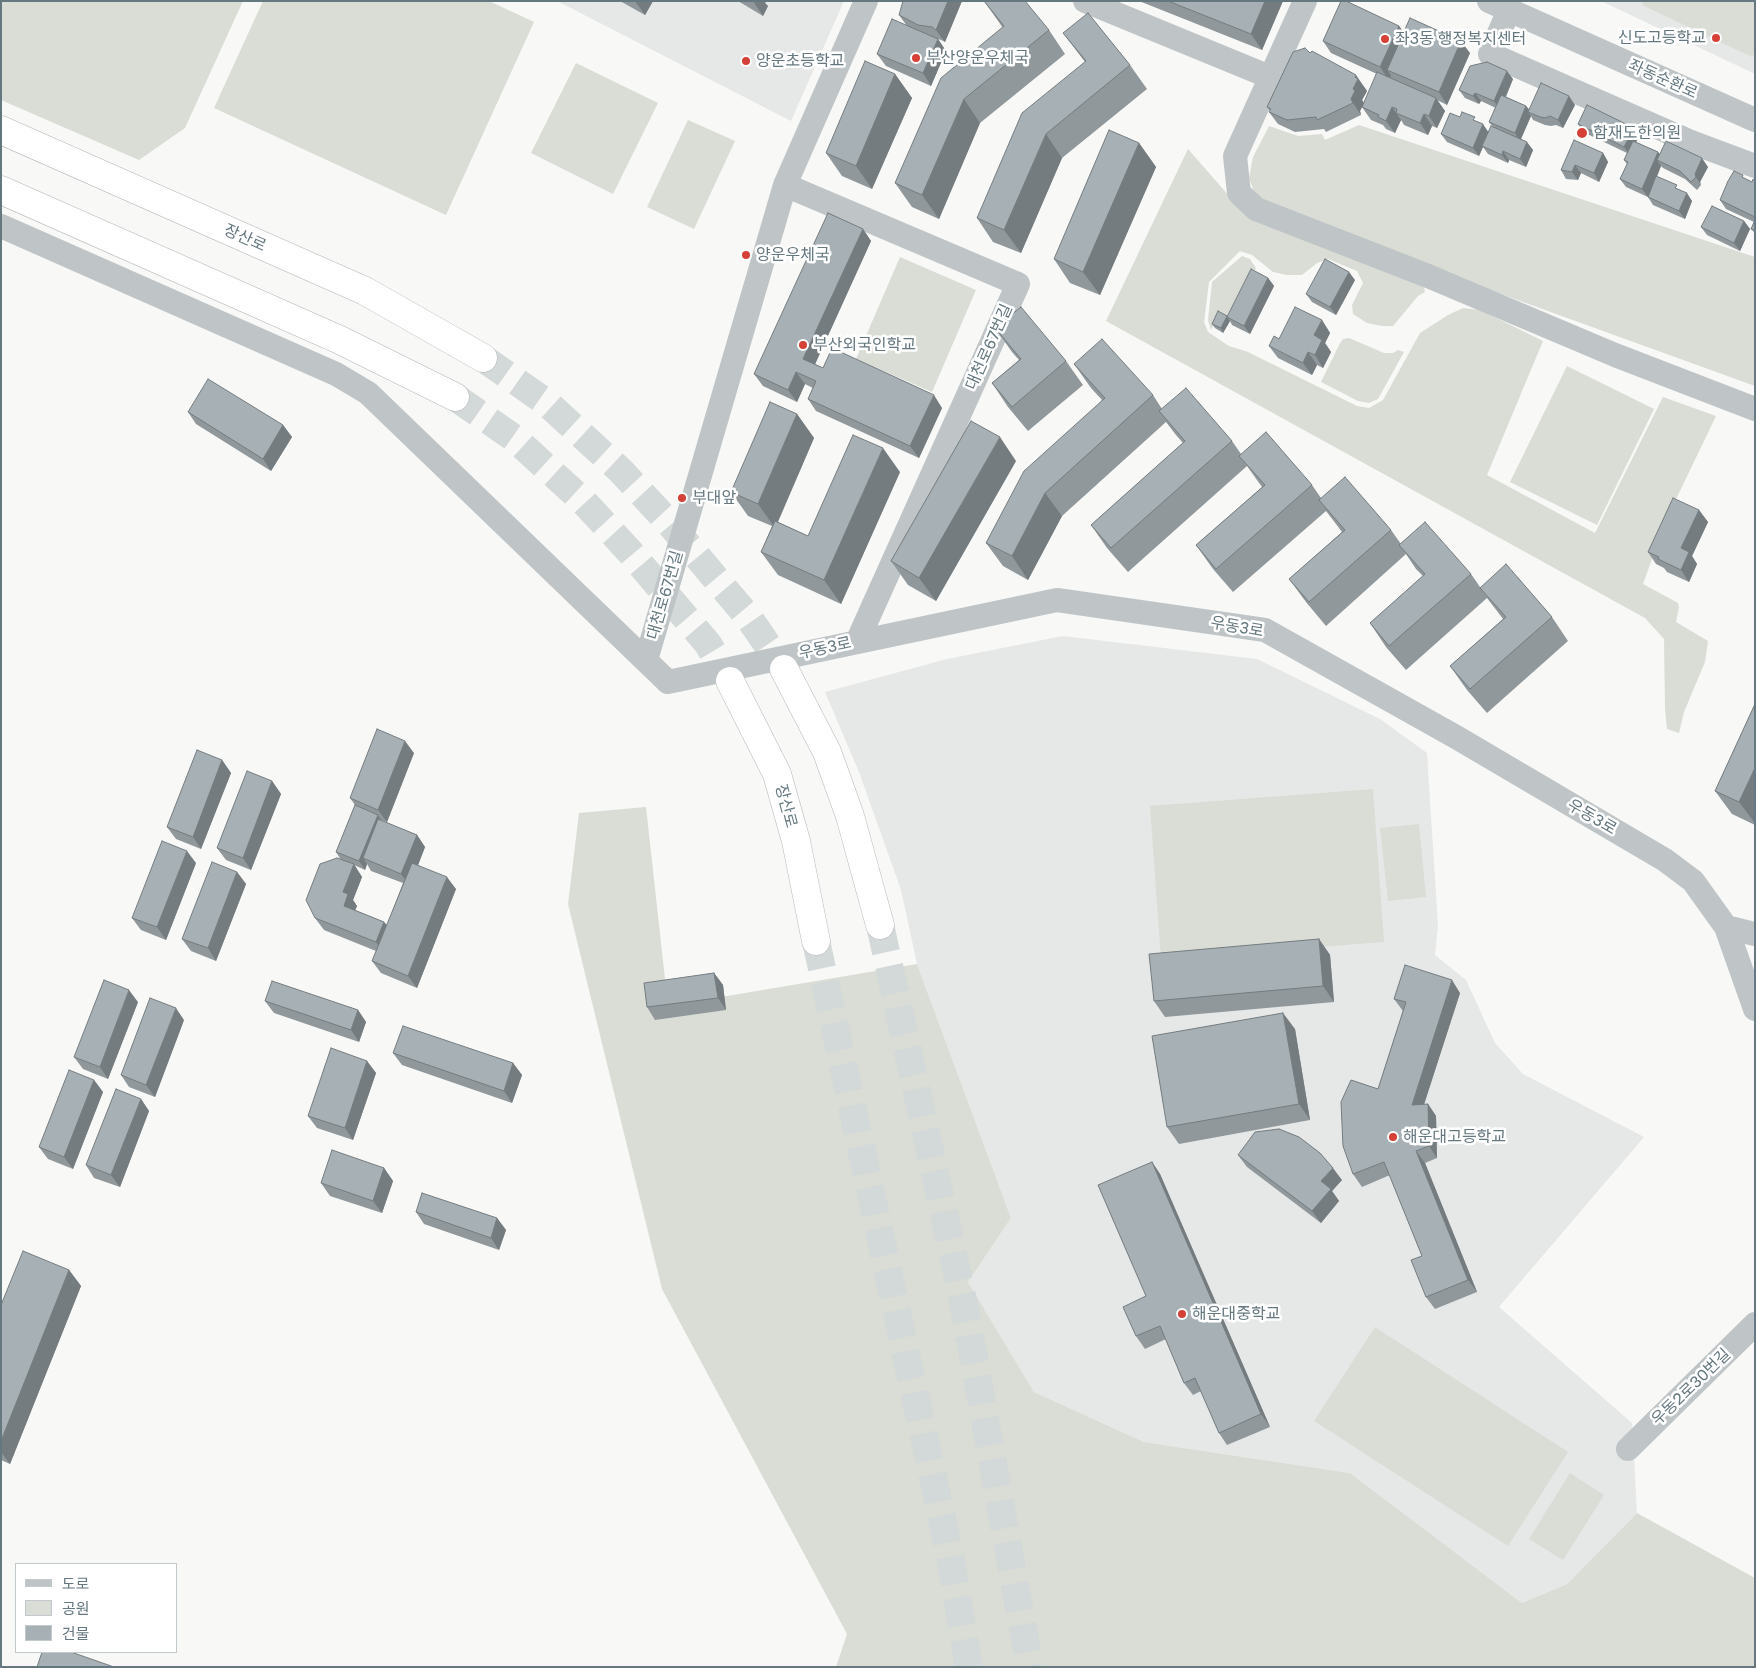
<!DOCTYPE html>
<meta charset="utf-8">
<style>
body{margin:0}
#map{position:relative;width:1756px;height:1668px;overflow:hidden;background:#f8f8f6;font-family:"Golos Text","Noto Sans KR",sans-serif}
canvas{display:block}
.frame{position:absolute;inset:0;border:2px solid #65787f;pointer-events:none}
.legend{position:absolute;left:15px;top:1563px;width:162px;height:90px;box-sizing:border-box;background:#fff;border:1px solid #c1c9cc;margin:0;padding:6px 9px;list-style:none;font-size:15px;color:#65787f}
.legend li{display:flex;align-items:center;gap:10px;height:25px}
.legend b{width:25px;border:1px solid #c1c9cc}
</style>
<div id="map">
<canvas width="1756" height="1668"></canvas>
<div class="frame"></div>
<ul class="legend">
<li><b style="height:6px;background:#bfc5c7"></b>도로</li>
<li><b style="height:14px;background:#d9ddd5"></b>공원</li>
<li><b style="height:14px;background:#a7b1b5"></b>건물</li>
</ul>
</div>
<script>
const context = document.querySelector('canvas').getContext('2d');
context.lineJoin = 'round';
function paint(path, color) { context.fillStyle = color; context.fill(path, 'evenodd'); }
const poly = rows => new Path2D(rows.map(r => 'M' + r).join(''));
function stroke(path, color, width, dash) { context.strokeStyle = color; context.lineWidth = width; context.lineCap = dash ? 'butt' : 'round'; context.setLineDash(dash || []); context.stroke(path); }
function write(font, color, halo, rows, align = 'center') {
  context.font = font + ' "Golos Text","Noto Sans KR",sans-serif'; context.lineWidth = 5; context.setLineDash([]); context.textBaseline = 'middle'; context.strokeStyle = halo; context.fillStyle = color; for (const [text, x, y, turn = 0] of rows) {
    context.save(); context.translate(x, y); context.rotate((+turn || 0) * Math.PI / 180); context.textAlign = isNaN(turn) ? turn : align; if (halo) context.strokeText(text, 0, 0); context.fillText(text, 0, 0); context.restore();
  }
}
paint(poly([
 [557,1,844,1,791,121],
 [1601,1,1755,1,1755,74],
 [1063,636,1257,659,1380,719,1427,753,1438,926,1435,955,1466,980,1495,1043,1523,1074,1644,1137,1499,1307,1632,1423,1637,1513,1567,1584,1522,1603,1350,1473,1144,1442,1034,1392,968,1282,1011,1218,917,964,901,890,859,772,825,692,947,659]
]), '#e6e8e7');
paint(poly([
 [1,1,243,1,185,128,139,160,1,100],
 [263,1,489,1,534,22,446,215,214,108],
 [1643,1,1755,1,1755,51,1752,57,1642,5],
 [576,63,658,103,613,194,531,153],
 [688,120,735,141,694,229,647,207],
 [1359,125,1755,257,1755,386,1280,214,1257,200,1249,178,1253,157,1269,126,1298,136,1322,134,1325,140],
 [1188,149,1243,212,1423,284,1425,292,1418,296,1393,326,1382,326,1367,323,1353,314,1352,305,1363,283,1357,271,1328,259,1317,263,1302,275,1287,275,1273,272,1252,255,1240,251,1209,282,1204,322,1208,332,1229,346,1248,352,1357,406,1369,408,1383,400,1420,333,1448,315,1463,308,1480,310,1543,341,1487,475,1595,533,1663,397,1716,416,1666,520,1643,584,1678,603,1679,607,1676,622,1708,641,1705,662,1684,712,1679,733,1667,729,1665,709,1664,639,1645,618,1106,321],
 [1242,256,1250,259,1256,268,1230,317,1219,313,1211,330,1208,320,1212,282],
 [900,257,976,290,932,392,856,359],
 [1349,338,1384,353,1393,353,1398,350,1404,352,1378,399,1369,403,1358,401,1321,382,1339,345,1343,339],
 [1567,366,1654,409,1597,525,1510,482],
 [1373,789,1384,942,1161,959,1150,806],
 [646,807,668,1006,917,964,1011,1218,968,1282,1034,1392,1144,1442,1350,1473,1522,1603,1567,1584,1637,1513,1755,1578,1755,1667,836,1667,847,1634,662,1289,568,904,579,813],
 [1419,824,1426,897,1388,901,1380,828],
 [1375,1327,1568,1452,1508,1546,1314,1421],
 [1570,1473,1604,1495,1563,1560,1529,1539]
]), '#d9ddd5');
stroke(poly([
 [483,358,547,403,621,471,670,524,749,618,784,669],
 [455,397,514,438,584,502,630,552,708,644,730,681],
 [880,925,963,1300,1030,1667],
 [816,941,950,1556,969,1667]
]), '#d3d8d8', 28, [28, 14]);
const highway = poly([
 [1,130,365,291,483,358],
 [1,190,340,340,455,397],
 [784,669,827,752,850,816,880,925],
 [730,681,777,774,796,841,816,941]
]);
stroke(highway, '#b3b8ba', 29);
stroke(poly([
 [1085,1,1270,77],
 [1305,1,1235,156,1239,193,1256,209,1428,276,1615,355,1755,409],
 [1489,1,1755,120],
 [1509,10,1490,54,1691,142,1755,166],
 [785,185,1018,284,857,642],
 [1,226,336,374,368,393,668,682,1057,600,1265,630,1456,737,1665,860,1693,881,1726,927,1755,1009],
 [646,660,785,185,866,1],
 [1726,927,1755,934],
 [1628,1449,1755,1324]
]), '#bfc5c7', 24);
stroke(highway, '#fff', 28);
paint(poly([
 [620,1,653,1,645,15],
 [738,1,766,1,765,3,768,6,763,16],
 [962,1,945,42,941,40,938,39,946,51,931,86,886,66,877,54,907,26,899,15],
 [984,1,1049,30,1065,54,980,123,939,219,912,207,895,183,1003,28],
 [1139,1,1283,1,1262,50],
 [1399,26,1404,32,1470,53,1447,105,1437,100,1445,111,1437,128,1432,126,1428,135,1404,125,1401,120,1395,133,1386,129,1383,125,1371,120,1362,107,1377,74,1331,53,1323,41],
 [1063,33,1130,65,1147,89,1062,158,1021,253,993,242,977,218,1085,62],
 [1310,53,1364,87,1367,91,1362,100,1364,103,1360,111,1361,115,1326,132,1324,129,1295,132,1278,124,1269,112,1270,111,1267,107],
 [895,74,912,98,872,189,842,176,826,153],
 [1513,79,1506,97,1526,106,1529,109,1575,105,1563,128,1556,125,1551,126,1545,125,1533,120,1531,116,1521,139,1533,150,1526,167,1509,160,1508,163,1488,154,1483,147,1479,156,1447,142,1441,134,1460,117,1479,122,1488,132,1493,127,1489,122,1496,108,1481,101,1479,104,1465,98,1459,90],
 [1578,124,1634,128,1639,136,1636,142,1658,152,1660,154,1708,167,1700,182,1701,185,1697,190,1685,179,1663,168,1661,166,1657,177,1681,191,1692,201,1685,219,1653,205,1648,197,1626,187,1620,179,1627,164,1624,160,1627,153,1583,132],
 [1139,143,1156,167,1100,295,1070,283,1054,259],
 [1603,153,1608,162,1599,182,1581,173,1578,180,1566,179,1561,170],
 [1745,179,1752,182,1755,180,1755,233,1751,229,1754,222,1726,209,1720,200],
 [1744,221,1750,229,1740,251,1707,235,1701,227],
 [863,229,871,241,815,364,823,368,942,408,919,458,816,411,808,399,813,388,805,384,797,402,763,386,754,374],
 [1268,278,1274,286,1250,334,1232,325,1230,321,1223,333,1215,328,1212,324,1227,316],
 [1355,280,1336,315,1312,302,1306,294],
 [1322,320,1330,333,1325,343,1331,352,1323,368,1317,365,1312,375,1278,358,1269,346,1279,339],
 [995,328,1066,361,1083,385,1028,431,1008,407,992,383,1019,360,1012,352],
 [1074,364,1153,395,1162,409,1232,441,1241,454,1312,485,1321,498,1391,530,1401,544,1471,574,1480,587,1552,617,1568,641,1487,713,1467,690,1450,666,1503,619,1497,611,1487,598,1406,670,1386,647,1370,623,1423,576,1416,569,1406,554,1326,626,1306,602,1289,579,1342,532,1336,524,1326,511,1233,592,1213,569,1196,545,1262,487,1247,466,1128,572,1107,548,1091,525,1183,443,1176,435,1166,422,1062,516,1028,580,1003,566,986,543,1102,400,1091,388],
 [188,412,283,425,292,437,271,471,196,424],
 [797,414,814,438,778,522,808,536,900,472,841,604,778,575,761,552,772,526,748,516,731,492],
 [1016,461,936,601,908,585,891,561],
 [1699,510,1708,522,1692,556,1697,564,1689,582,1667,572,1664,568,1656,564,1648,552],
 [1755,704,1755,825,1732,814,1715,791],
 [414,753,387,822,381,820,382,821,417,835,425,847,418,865,456,889,417,988,381,973,372,961,376,951,324,930,315,918,341,860,336,852,355,805,350,798],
 [367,864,371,871,403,883,387,925,384,922,355,910,357,906,353,900,362,877,354,865,365,870],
 [222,760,231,773,201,849,176,839,167,827],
 [272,781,281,794,251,870,226,860,217,848],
 [196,863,166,940,141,930,132,918],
 [237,872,246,884,216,961,191,951,182,939],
 [1319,939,1330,955,1334,1002,1165,1017,1154,1001],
 [714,973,723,985,726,1010,655,1020,647,1007],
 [1460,993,1424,1104,1428,1104,1436,1116,1437,1158,1425,1163,1477,1292,1435,1309,1426,1297,1422,1256,1390,1175,1362,1187,1353,1174,1378,1089,1403,1011,1394,999],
 [265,1001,358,1010,366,1022,359,1042,274,1013],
 [138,1002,108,1079,83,1069,74,1057],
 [184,1020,155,1097,129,1087,121,1075],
 [1295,1029,1310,1120,1179,1144,1167,1127],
 [393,1053,513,1063,522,1075,512,1103,402,1065],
 [367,1061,376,1073,353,1140,317,1128,308,1116],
 [94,1080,103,1092,73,1169,48,1159,39,1147],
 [141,1099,149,1111,120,1187,94,1178,86,1165],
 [1238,1155,1342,1180,1332,1191,1339,1201,1321,1223,1247,1167],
 [1152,1162,1160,1174,1270,1427,1227,1445,1219,1433,1201,1391,1193,1395,1184,1383,1166,1339,1145,1349,1136,1336,1146,1296],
 [384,1168,393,1181,382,1213,330,1196,321,1183],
 [416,1212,497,1218,506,1230,499,1250,424,1224],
 [69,1270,81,1286,10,1464,1,1460,1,1305]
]), '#90989c');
paint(poly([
 [635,1,653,1,645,15],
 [753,1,766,1,765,3,768,6,763,16],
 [948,1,962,1,945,42,936,30],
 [1265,1,1283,1,1262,50,1251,34],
 [1399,26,1408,38,1387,70,1391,75,1389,80,1380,67],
 [938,39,946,51,931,86,923,73],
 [1461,41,1470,53,1447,105,1439,92],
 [1507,71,1513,79,1500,109,1494,101],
 [895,74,912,98,872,189,856,166],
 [1356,75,1367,91,1362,100,1364,103,1360,111,1361,115,1353,103,1351,99,1355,77],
 [1475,93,1481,101,1479,104,1473,96],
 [1569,96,1575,105,1563,128,1558,120],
 [1436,98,1445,111,1437,128,1429,116],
 [964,99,980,123,939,219,922,195],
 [1526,106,1531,113,1528,112,1531,116,1520,141,1515,133],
 [1392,107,1401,120,1395,133,1386,121],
 [1424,114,1432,126,1428,135,1420,123],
 [1483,124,1489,133,1479,156,1473,148],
 [1634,128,1639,136,1630,155,1624,147],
 [1046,134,1062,158,1021,253,1004,230],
 [1527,142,1533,150,1526,167,1520,159],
 [1139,143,1156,167,1100,295,1083,272],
 [1503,151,1509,160,1508,163,1502,155],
 [1658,152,1664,161,1657,160,1661,166,1648,197,1642,189],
 [1603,153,1608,162,1599,182,1594,173],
 [1702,158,1708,167,1700,182,1701,185,1696,177,1695,174],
 [1575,165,1581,173,1578,180,1572,172],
 [1687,193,1692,201,1685,219,1679,211],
 [1744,221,1750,229,1740,251,1734,243],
 [863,229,871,241,812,371,803,359],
 [1349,272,1355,280,1336,315,1330,307],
 [1268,278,1274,286,1250,334,1244,326],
 [1227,317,1230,321,1223,333,1221,328],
 [1322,320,1330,333,1325,343,1331,352,1323,368,1315,355,1314,335],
 [1308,352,1317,365,1312,375,1303,363],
 [796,372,805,384,797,402,788,390],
 [934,395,942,408,919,458,910,446],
 [797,414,814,438,775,528,758,504],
 [283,425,292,437,271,471,263,459],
 [1000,437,1016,461,936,601,919,578],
 [883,448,900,472,841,604,824,580],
 [1045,493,1062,516,1028,580,1012,556],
 [1699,510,1708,522,1692,556,1697,564,1689,582,1681,570,1681,548],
 [405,741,414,753,387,822,378,810],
 [222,760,231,773,201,849,193,837],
 [1755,768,1755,823,1739,802],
 [272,781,281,794,251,870,243,858],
 [378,815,383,823,363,858,367,864,365,870,359,861],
 [417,835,425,847,410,886,401,874],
 [187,851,196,863,166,940,157,927],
 [354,864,362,877,353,900,357,906,352,918,344,906,343,892],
 [237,872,246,884,216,961,208,948],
 [447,877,456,889,417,988,408,976],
 [384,922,393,934,385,954,376,942],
 [1319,939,1330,955,1334,1002,1323,986],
 [714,973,723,985,726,1010,718,998],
 [1452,980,1460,993,1420,1117,1412,1105],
 [129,990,138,1002,108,1079,100,1067],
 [176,1008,184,1020,155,1097,146,1085],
 [358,1010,366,1022,359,1042,351,1030],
 [1283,1013,1295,1029,1310,1120,1299,1104],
 [367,1061,376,1073,353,1140,345,1128],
 [513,1063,522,1075,512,1103,504,1091],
 [94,1080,103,1092,73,1169,64,1157],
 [141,1099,149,1111,120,1187,111,1175],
 [1428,1104,1436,1116,1437,1158,1429,1146],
 [1416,1151,1425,1163,1477,1292,1468,1280],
 [1152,1162,1160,1174,1270,1427,1261,1414],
 [384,1168,393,1181,382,1213,373,1201],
 [1333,1168,1342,1180,1332,1191,1339,1201,1321,1223,1312,1211,1321,1181],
 [497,1218,506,1230,499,1250,491,1238],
 [69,1270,81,1286,10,1464,1,1452,1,1441]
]), '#757c7f');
const building = poly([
 [903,1,948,1,936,30,932,27,918,25,899,15,903,1],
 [984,1,1025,1,1049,30,964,99,922,195,895,183,941,78,1004,26,984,1],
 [1168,1,1265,1,1251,34,1168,1],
 [1341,1,1346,1,1399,26,1380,67,1323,41,1341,1],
 [1088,13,1130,65,1046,134,1004,230,977,218,1022,113,1086,61,1063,33,1088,13],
 [1410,18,1461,41,1439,92,1387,70,1410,18],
 [892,19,938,39,923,73,877,54,892,19],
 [1305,48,1310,53,1312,51,1356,75,1355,77,1358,79,1353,89,1355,91,1351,99,1353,103,1317,120,1316,117,1287,120,1269,112,1271,109,1267,107,1293,52,1305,48],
 [865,61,895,74,856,166,826,153,865,61],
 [1487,62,1507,71,1494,101,1475,93,1473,96,1459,90,1470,66,1487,62],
 [1377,72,1436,98,1429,116,1424,114,1420,123,1396,113,1397,109,1392,107,1386,121,1378,117,1379,115,1362,107,1377,72],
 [1541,83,1569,96,1558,120,1550,116,1545,118,1540,117,1528,112,1541,83],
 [1501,95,1526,106,1515,133,1489,122,1501,95],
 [1587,105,1634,128,1624,147,1578,124,1587,105],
 [1462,112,1475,117,1473,120,1483,124,1473,148,1441,134,1450,113,1460,117,1462,112],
 [1491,126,1527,142,1520,159,1503,151,1502,155,1482,146,1491,126],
 [1109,130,1139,143,1083,272,1054,259,1109,130],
 [1574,140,1603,153,1594,173,1575,165,1572,172,1561,170,1574,140],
 [1633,141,1658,152,1642,189,1620,179,1628,162,1624,160,1633,141],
 [1666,141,1702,158,1695,174,1696,177,1691,182,1680,171,1657,160,1666,141],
 [1734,171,1743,175,1742,177,1752,182,1753,179,1755,180,1755,217,1720,200,1728,181,1734,171],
 [1656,176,1677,185,1675,188,1687,193,1679,211,1648,197,1656,176],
 [1712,206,1744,221,1734,243,1701,227,1712,206],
 [828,213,863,229,803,359,823,368,832,348,934,395,910,446,808,399,816,381,796,372,788,390,754,374,828,213],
 [1755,220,1755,230,1751,229,1755,220],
 [1325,259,1349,272,1330,307,1306,294,1325,259],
 [1251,269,1268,278,1244,326,1227,317,1251,269],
 [1021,307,1066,361,1012,407,992,383,1021,359,995,328,1021,307],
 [1295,307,1322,320,1314,335,1322,340,1315,355,1308,352,1303,363,1269,346,1274,336,1279,339,1295,307],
 [1218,311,1227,316,1221,328,1212,324,1218,311],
 [1102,339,1153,395,1045,493,1012,556,986,543,1024,471,1105,398,1074,364,1102,339],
 [208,379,283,425,263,459,188,412,208,379],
 [1186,388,1232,441,1111,548,1091,525,1185,441,1159,411,1186,388],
 [770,402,797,414,758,504,731,492,770,402],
 [971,421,1000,437,919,578,891,561,971,421],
 [1266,432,1312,485,1216,569,1196,545,1265,485,1239,456,1266,432],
 [853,435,883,448,824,580,761,552,775,521,808,536,853,435],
 [1345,477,1391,530,1309,602,1289,579,1345,530,1319,500,1345,477],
 [1673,498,1699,510,1681,548,1689,552,1681,570,1658,559,1659,557,1648,552,1673,498],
 [1425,522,1471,574,1389,646,1370,623,1425,574,1399,545,1425,522],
 [1506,564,1552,617,1470,689,1450,666,1506,617,1480,588,1506,564],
 [1755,704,1755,768,1739,802,1715,791,1755,704],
 [377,729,405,741,378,810,350,798,377,729],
 [197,750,222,760,193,837,167,827,197,750],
 [247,771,272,781,243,858,217,848,247,771],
 [355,805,378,815,359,861,336,852,355,805],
 [378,819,417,835,401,874,363,858,378,819],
 [162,841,187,851,157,927,132,918,162,841],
 [337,858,354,864,343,892,348,894,344,906,384,922,376,942,315,918,306,900,320,864,337,858],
 [212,862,237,872,208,948,182,939,212,862],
 [412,863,447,877,408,976,372,961,412,863],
 [1319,939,1323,986,1154,1001,1149,954,1319,939],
 [1405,965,1452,980,1412,1105,1428,1104,1429,1146,1416,1151,1468,1280,1426,1297,1411,1260,1422,1256,1384,1162,1353,1174,1343,1146,1341,1102,1351,1080,1378,1089,1406,1002,1394,999,1405,965],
 [714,973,718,998,647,1007,644,983,714,973],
 [104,980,129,990,100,1067,74,1057,104,980],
 [272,981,358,1010,351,1030,265,1001,272,981],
 [150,998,176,1008,146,1085,121,1075,150,998],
 [1283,1013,1299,1104,1167,1127,1152,1036,1283,1013],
 [403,1026,513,1063,504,1091,393,1053,403,1026],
 [331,1048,367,1061,345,1128,308,1116,331,1048],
 [69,1070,94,1080,64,1157,39,1147,69,1070],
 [116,1089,141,1099,111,1175,86,1165,116,1089],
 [1279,1129,1299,1137,1320,1153,1333,1168,1321,1181,1331,1189,1312,1211,1238,1155,1255,1132,1279,1129],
 [332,1150,384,1168,373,1201,321,1183,332,1150],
 [1152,1162,1261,1414,1219,1433,1195,1378,1184,1383,1160,1326,1136,1336,1123,1307,1146,1296,1098,1185,1152,1162],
 [422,1193,497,1218,491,1238,416,1212,422,1193],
 [23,1251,69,1270,1,1441,1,1305,23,1251],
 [42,1652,71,1652,114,1667,37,1667,42,1652]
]);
paint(building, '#a7b1b5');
stroke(building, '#757c7f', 1);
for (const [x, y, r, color] of [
 [1716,38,5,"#d74037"],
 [1385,39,5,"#d74037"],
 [916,58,5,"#d74037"],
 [746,61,5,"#d74037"],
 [1582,133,6,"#d74037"],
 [746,255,5,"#d74037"],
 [803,345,5,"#d74037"],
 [682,498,5,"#d74037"],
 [1393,1137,5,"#d74037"],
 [1182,1314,5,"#d74037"]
]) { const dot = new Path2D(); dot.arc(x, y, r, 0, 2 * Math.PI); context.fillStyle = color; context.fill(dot); stroke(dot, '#fff', 2); }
write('16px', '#65787f', '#fff', [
 ["신도고등학교",1706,38,"right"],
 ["좌3동 행정복지센터",1395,39],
 ["부산양운우체국",926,58],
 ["양운초등학교",756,61],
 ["함재도한의원",1593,133],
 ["양운우체국",756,255],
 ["부산외국인학교",813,345],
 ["부대앞",692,498],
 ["해운대고등학교",1403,1137],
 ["해운대중학교",1192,1314]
], 'left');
write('16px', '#65787f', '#fff', [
 ["좌동순환로",1663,79,24],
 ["장산로",245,238,24],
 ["대천로67번길",989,347,-66],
 ["대천로67번길",665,595,-74],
 ["우동3로",1237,627,10],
 ["우동3로",825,648,-12],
 ["장산로",786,806,75],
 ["우동3로",1592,817,30],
 ["우동2로30번길",1691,1387,-44]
]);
</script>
